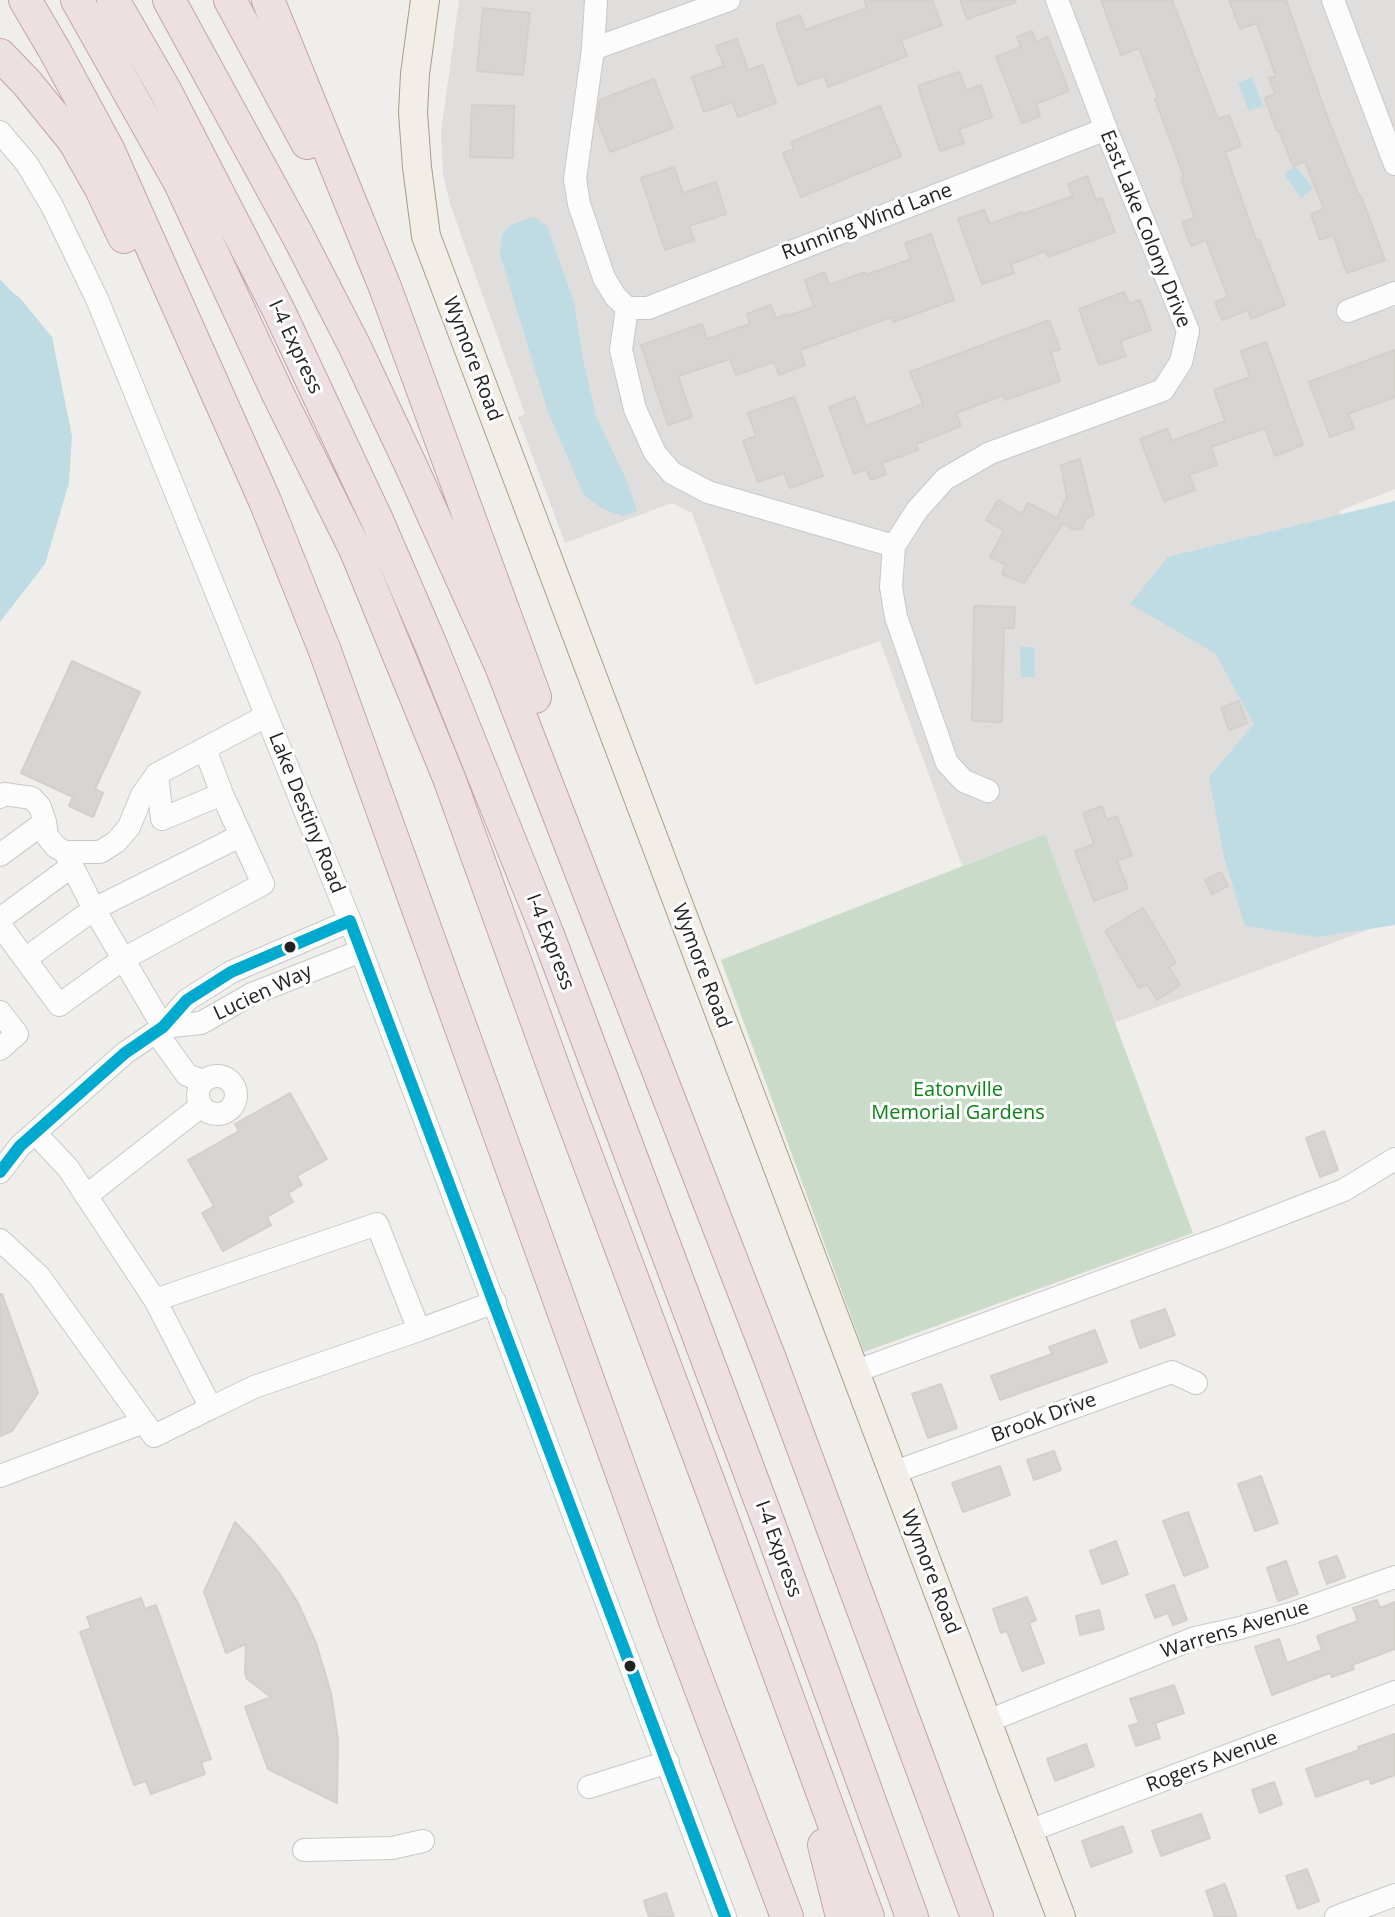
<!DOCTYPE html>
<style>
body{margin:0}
canvas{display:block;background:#f0eeeb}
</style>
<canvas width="1395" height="1917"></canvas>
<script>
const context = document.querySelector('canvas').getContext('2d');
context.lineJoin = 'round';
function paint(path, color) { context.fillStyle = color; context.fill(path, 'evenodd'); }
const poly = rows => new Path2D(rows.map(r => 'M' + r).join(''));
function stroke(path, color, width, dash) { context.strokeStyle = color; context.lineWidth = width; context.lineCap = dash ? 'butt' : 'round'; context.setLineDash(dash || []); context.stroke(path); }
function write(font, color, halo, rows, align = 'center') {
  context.font = font + ' "Open Sans",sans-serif'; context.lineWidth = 6; context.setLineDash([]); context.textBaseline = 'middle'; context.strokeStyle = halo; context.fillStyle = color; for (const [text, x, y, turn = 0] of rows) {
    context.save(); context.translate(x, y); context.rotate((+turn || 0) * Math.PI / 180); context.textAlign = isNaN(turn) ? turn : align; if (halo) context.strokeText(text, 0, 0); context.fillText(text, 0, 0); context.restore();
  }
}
paint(poly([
 [459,0,1395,0,1395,489,1339,511,1395,665,1395,920,1114,1023,1045,834,962,866,880,641,755,685,692,513,672,503,565,543,518,417,525,414,450,204,443,174,441,133]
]), '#dfdedc');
paint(poly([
 [1045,834,1193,1233,864,1352,721,960]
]), '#cadbca');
paint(poly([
 [1252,77,1263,106,1249,111,1238,83],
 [1296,166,1313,189,1301,198,1284,174],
 [534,217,547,226,574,302,583,359,596,416,626,479,637,511,623,516,605,510,584,495,547,409,500,254,502,235,510,225],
 [0,279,11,291,20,298,52,337,72,436,69,483,45,564,0,622],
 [1395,501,1395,925,1318,937,1245,926,1224,857,1209,777,1254,724,1215,653,1130,604,1168,557],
 [1020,647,1034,647,1035,677,1021,677]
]), '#bfdbe3');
const building = poly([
 [864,0,932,0,942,25,901,40,907,56,828,87,824,76,798,85,776,24,800,15,805,30,867,8,864,0],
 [960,0,1015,0,1016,2,967,19,960,0],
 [1101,0,1172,0,1218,119,1229,115,1241,146,1225,152,1256,240,1259,239,1285,305,1251,319,1248,310,1222,320,1215,302,1228,297,1206,240,1191,246,1182,222,1195,218,1181,178,1184,177,1155,99,1158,98,1139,48,1121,55,1101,0],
 [1229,0,1286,0,1328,119,1359,196,1361,196,1385,260,1347,273,1333,235,1320,240,1311,214,1324,209,1305,162,1293,166,1279,130,1277,131,1265,98,1275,94,1269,78,1276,76,1257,23,1240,29,1229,0],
 [483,8,530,13,523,75,477,71,483,8],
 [1032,31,1036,42,1048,37,1069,91,1036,104,1040,116,1022,123,996,57,1021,47,1017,37,1032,31],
 [737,39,748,70,763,65,776,103,738,117,732,102,704,112,692,77,724,66,716,46,737,39],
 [959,72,966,90,981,85,992,117,959,129,964,143,940,151,918,86,959,72],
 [654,79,673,128,610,152,597,119,600,100,654,79],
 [472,105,514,106,513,158,470,157,472,105],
 [880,106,901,156,801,197,783,153,794,149,791,142,880,106],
 [674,167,683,193,716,182,726,214,689,226,694,240,665,250,641,178,674,167],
 [1087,176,1096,200,1102,198,1115,232,1048,257,1046,251,1011,264,1014,273,982,284,958,219,984,210,990,224,1022,212,1023,214,1073,196,1068,184,1087,176],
 [931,234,954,300,893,322,892,317,800,350,805,365,779,375,774,362,736,375,730,359,678,376,692,417,668,425,641,345,702,324,707,339,750,324,747,314,771,305,776,318,787,314,788,316,814,307,805,280,825,272,829,285,865,272,866,275,911,259,905,243,931,234],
 [1124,292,1129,304,1140,300,1151,330,1120,341,1126,356,1099,365,1079,309,1124,292],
 [1049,320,1060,349,1051,352,1060,381,1005,400,1003,395,956,413,961,426,916,444,918,450,882,463,886,474,871,480,866,469,854,474,829,407,855,397,866,426,923,404,910,372,1049,320],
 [1266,342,1303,445,1275,456,1265,428,1211,447,1217,465,1189,475,1195,490,1164,501,1140,439,1167,429,1172,441,1225,421,1214,390,1250,377,1241,351,1266,342],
 [1395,350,1395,397,1348,414,1354,428,1330,437,1309,382,1395,350],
 [794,397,823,476,790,488,784,473,758,482,743,441,756,436,748,413,794,397],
 [1080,459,1094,515,1086,518,1082,528,1074,530,1063,523,1024,583,1002,574,1006,565,990,557,1004,531,986,520,998,500,1022,514,1028,503,1057,518,1067,497,1061,465,1080,459],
 [974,606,1015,607,1014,628,1004,628,1002,722,972,721,974,606],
 [72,661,140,692,95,789,103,793,93,817,69,806,73,797,21,773,72,661],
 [1239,701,1247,723,1229,730,1221,708,1239,701],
 [1102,806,1107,820,1117,816,1132,855,1117,861,1128,888,1094,901,1075,851,1094,844,1083,813,1102,806],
 [1221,872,1228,886,1212,894,1205,880,1221,872],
 [1143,908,1176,963,1169,967,1180,985,1157,1000,1147,984,1139,988,1105,931,1143,908],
 [290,1093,327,1159,297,1176,302,1185,288,1193,293,1202,267,1217,271,1225,223,1251,202,1213,214,1206,188,1160,239,1131,235,1124,290,1093],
 [1324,1131,1338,1170,1320,1177,1306,1138,1324,1131],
 [0,1294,2,1294,38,1393,12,1431,0,1436,0,1294],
 [1165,1309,1175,1335,1140,1348,1131,1321,1165,1309],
 [1095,1330,1107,1362,1000,1400,991,1376,1052,1354,1049,1347,1095,1330],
 [941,1384,957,1428,928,1438,912,1394,941,1384],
 [1054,1451,1061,1470,1034,1480,1027,1460,1054,1451],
 [1000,1466,1010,1495,963,1512,952,1483,1000,1466],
 [1261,1476,1278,1523,1255,1531,1238,1484,1261,1476],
 [1188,1512,1208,1567,1184,1576,1163,1521,1188,1512],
 [235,1522,256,1544,279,1573,298,1603,316,1643,331,1693,338,1740,337,1803,268,1769,245,1707,271,1697,247,1679,245,1672,246,1644,226,1653,204,1592,235,1522],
 [1116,1541,1128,1574,1102,1584,1090,1551,1116,1541],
 [1337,1556,1345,1577,1327,1584,1319,1562,1337,1556],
 [1286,1561,1298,1594,1278,1601,1267,1568,1286,1561],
 [1174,1585,1187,1620,1173,1625,1168,1613,1155,1618,1146,1595,1174,1585],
 [1027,1597,1036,1620,1029,1623,1044,1663,1022,1671,1007,1631,1001,1633,993,1609,1027,1597],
 [141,1598,145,1609,156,1605,211,1759,201,1762,205,1774,151,1794,146,1781,134,1785,80,1632,91,1628,87,1617,141,1598],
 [1377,1600,1380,1608,1395,1602,1395,1649,1352,1665,1354,1669,1332,1677,1330,1673,1272,1695,1255,1647,1279,1639,1287,1663,1322,1650,1317,1636,1358,1621,1353,1608,1377,1600],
 [1099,1610,1104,1629,1080,1635,1076,1616,1099,1610],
 [1174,1685,1184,1713,1155,1723,1160,1738,1136,1746,1129,1726,1139,1723,1130,1699,1174,1685],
 [1395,1734,1395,1775,1371,1784,1369,1778,1316,1797,1306,1769,1359,1750,1358,1747,1395,1734],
 [1086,1744,1094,1766,1055,1781,1047,1759,1086,1744],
 [1274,1782,1282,1804,1260,1813,1252,1790,1274,1782],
 [1201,1814,1210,1838,1161,1856,1152,1831,1201,1814],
 [1123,1826,1132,1852,1091,1867,1082,1841,1123,1826],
 [1307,1869,1319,1901,1298,1909,1286,1876,1307,1869],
 [1225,1884,1237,1917,1215,1917,1206,1891,1225,1884],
 [666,1893,674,1917,649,1917,644,1901,666,1893]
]);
paint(building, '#d7d4d2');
stroke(building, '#d3d0cc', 2);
const minor = poly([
 [596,0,593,49,575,179,579,204,604,278,615,296,627,308],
 [1333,0,1395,164],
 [593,49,729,0],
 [0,132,27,164,52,206,97,299,350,921,725,1917],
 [627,308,648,308,1106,129],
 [627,308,621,350,635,409,655,453,672,473,708,492,894,546],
 [1348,311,1395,293],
 [205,749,222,794],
 [988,791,964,781,947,763,896,617,891,587,894,546,917,510,945,479,990,453,1163,390,1181,362,1188,331,1106,129,1057,0],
 [0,797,4,794,32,798,40,807,45,822,47,836,56,847,65,852,94,909,240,836],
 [65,852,100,852,116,842,129,827,142,795,157,774],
 [0,855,45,822],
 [0,919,72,866],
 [0,925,59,1005,123,959,263,884,222,794,162,819,157,774,266,716],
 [25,959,94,909,163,1027],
 [0,1012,17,1034,0,1049],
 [163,1027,201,1023,252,994,361,951],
 [156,1032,187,1075,203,1081],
 '198 1095a19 19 0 1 1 38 0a19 19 0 1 1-38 0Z',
 [35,1133,68,1168,155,1300],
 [0,1172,20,1146,125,1053,163,1027,187,1000,231,972,350,921],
 [86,1196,201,1106],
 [0,1240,39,1276,154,1436,211,1408,155,1300,377,1224,419,1330,495,1302],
 [854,1372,1228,1235,1344,1190,1395,1159],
 [211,1408,254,1387,419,1330],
 [892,1473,1172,1372,1196,1383],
 [0,1476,144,1422],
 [988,1721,1195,1638,1236,1629,1293,1613,1395,1577],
 [589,1787,668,1762],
 [1029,1831,1395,1692],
 [304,1850,392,1848,423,1841],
 [1336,1917,1395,1895]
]);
const major = poly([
 [425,0,415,74,413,112,417,167,426,236,1061,1917]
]);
const highway = poly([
 [25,0,55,51,108,149,265,501,325,651,675,1621,787,1917],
 [77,0,180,183,278,394,356,551,449,778,562,1091,715,1499,868,1917],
 [113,0,165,90,279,311,377,520,431,645,548,935,772,1532,912,1917],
 [169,0,298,236,355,347,412,468,501,666,770,1359,977,1917],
 [230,0,307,143],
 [268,0,385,287,535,697],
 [0,55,27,83,74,141,101,189,124,237],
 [824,1845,842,1917]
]);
stroke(minor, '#c9c8c7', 24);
stroke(major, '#a79c86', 30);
stroke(highway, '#c5a2ac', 34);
stroke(minor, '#fdfcfc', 22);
stroke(major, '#f3ede7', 28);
stroke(highway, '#ece0e2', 32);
stroke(poly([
 [350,921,725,1917],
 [0,1172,20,1146,125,1053,163,1027,187,1000,231,972,350,921]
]), '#00a9ce', 12);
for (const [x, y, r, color] of [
 [290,947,7,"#222"],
 [630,1666,7,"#222"]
]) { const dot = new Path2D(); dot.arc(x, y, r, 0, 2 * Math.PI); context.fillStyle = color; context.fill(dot); stroke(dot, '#fff', 3); }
write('20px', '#222', '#fff', [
 ["Running Wind Lane",867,222,-21],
 ["East Lake Colony Drive",1145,229,68],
 ["I-4 Express",295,347,65],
 ["Wymore Road",472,359,69],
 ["Lake Destiny Road",306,813,68],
 ["I-4 Express",550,942,69],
 ["Wymore Road",701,966,69],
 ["Lucien Way",263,993,-25],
 ["Brook Drive",1044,1418,-20],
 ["I-4 Express",778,1549,70],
 ["Wymore Road",930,1572,69],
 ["Warrens Avenue",1235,1630,-17],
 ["Rogers Avenue",1212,1762,-21]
]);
write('20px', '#0c8416', '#fff', [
 ["Eatonville",958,1090],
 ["Memorial Gardens",958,1113]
]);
</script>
